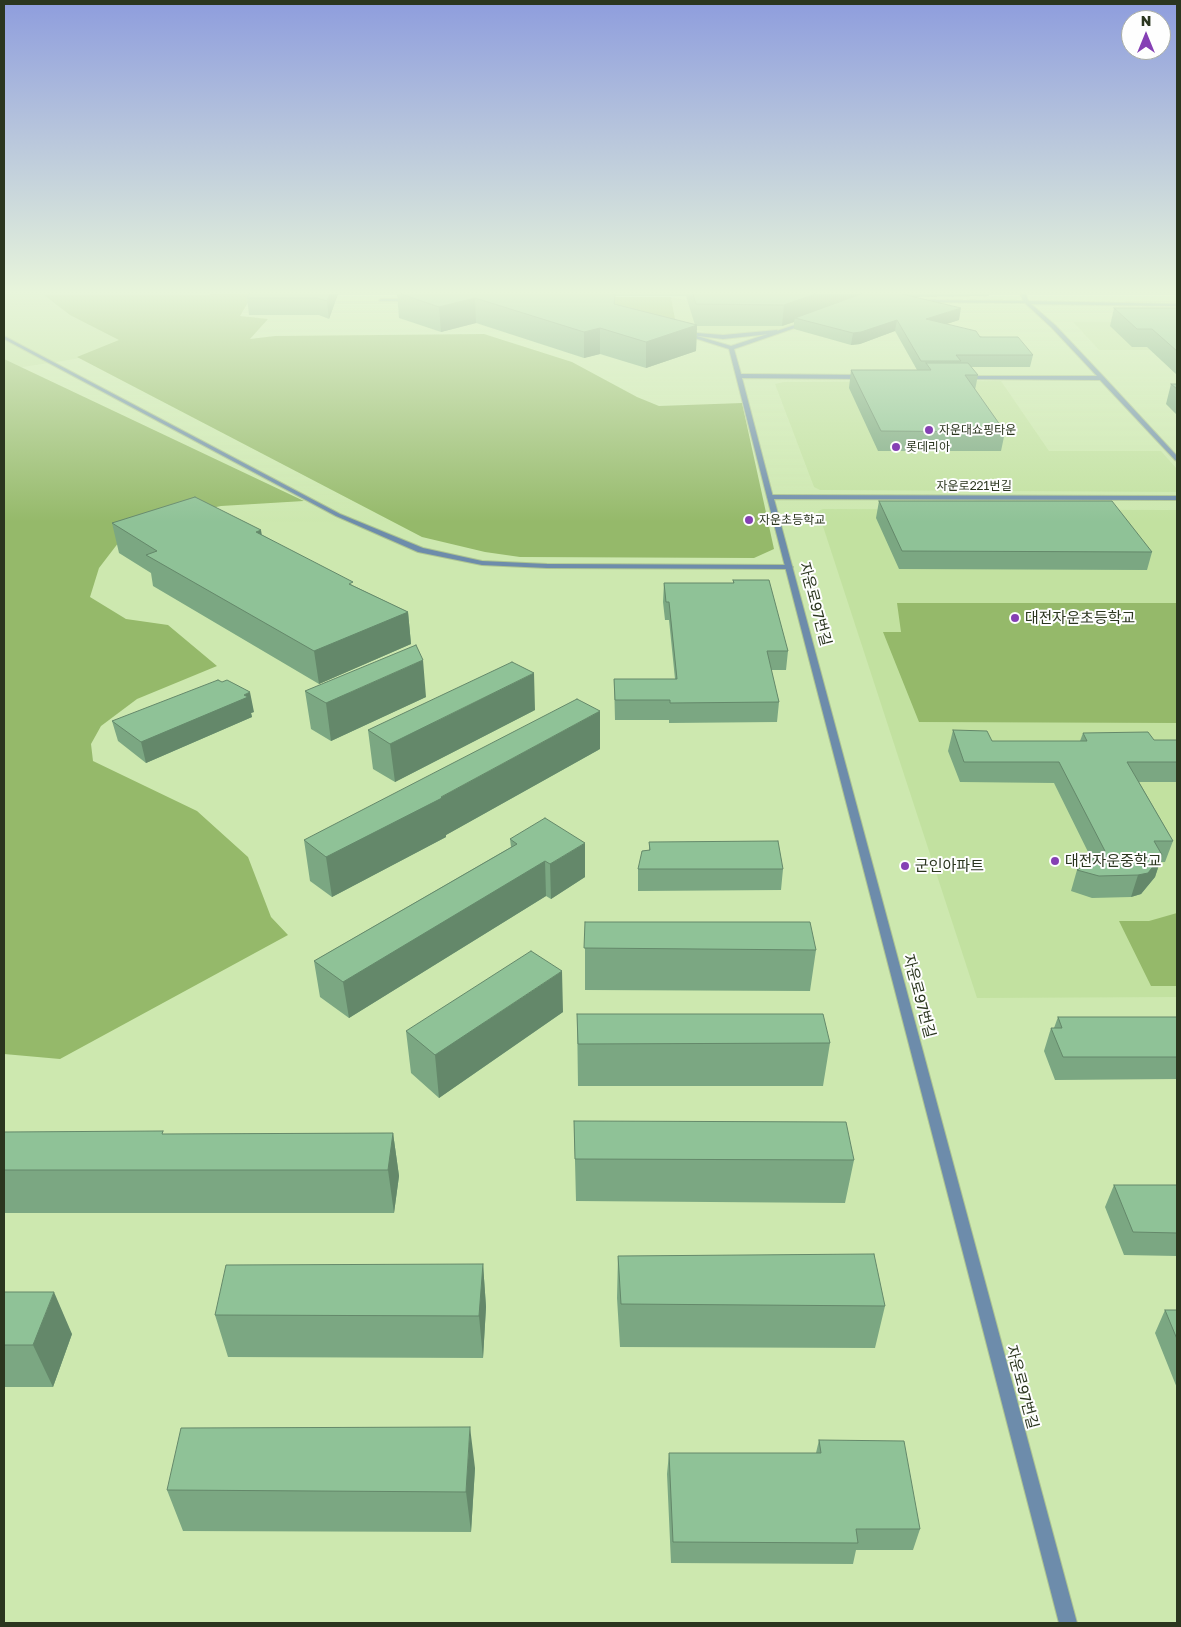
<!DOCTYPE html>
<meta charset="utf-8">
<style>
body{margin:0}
#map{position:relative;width:1181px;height:1627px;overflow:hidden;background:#cde8af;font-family:"Golos Text",sans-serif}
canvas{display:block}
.frame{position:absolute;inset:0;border:5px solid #2b361f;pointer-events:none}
.north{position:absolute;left:1121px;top:10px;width:50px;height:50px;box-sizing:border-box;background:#fefefe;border:1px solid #aaaea5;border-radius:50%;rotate:0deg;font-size:14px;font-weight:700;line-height:20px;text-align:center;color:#2b361f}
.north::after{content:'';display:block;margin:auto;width:18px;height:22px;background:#8540b4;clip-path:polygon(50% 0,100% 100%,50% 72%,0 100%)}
</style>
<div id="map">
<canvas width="1181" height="1627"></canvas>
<div class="frame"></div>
<div class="north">N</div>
</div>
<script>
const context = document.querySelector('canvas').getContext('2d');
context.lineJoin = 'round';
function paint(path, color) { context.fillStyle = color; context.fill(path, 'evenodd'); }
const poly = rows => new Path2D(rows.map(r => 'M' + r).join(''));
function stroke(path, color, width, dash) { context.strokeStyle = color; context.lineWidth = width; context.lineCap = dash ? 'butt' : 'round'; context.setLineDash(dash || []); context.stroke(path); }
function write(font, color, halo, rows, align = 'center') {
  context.font = font + ' "Golos Text","Noto Sans KR",sans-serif'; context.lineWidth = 4; context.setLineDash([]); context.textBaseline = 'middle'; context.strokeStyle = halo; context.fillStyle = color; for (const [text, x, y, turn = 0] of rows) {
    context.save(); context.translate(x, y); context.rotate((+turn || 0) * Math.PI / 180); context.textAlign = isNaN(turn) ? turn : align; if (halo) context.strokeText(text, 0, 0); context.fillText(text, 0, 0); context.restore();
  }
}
paint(poly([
 [4,294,145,294,146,348,4,370],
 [671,297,685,300,792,301,857,304,770,335,738,337,715,335,676,324],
 [1073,322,1177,322,1177,350,1099,350],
 [1001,381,1049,451,1161,451,1177,469,1177,492,820,490,814,487,775,384,784,382],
 [823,509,1177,510,1177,997,977,998,818,511]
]), '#c2e1a0');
paint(poly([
 [253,294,240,316,268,319,250,339,275,336,484,334,572,362,637,397,659,406,742,403,774,549,754,558,520,557,485,552,422,537,77,357,119,340,70,315,44,295],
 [592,297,671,297,676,324],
 [4,359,304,501,221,506,168,517,122,538,99,568,90,597,126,619,168,625,217,666,137,699,101,726,91,744,93,761,197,811,248,857,271,917,288,935,60,1059,4,1054],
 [897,603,1177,603,1177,723,919,722,883,632,901,632],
 [1177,913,1177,986,1151,986,1119,921,1149,921]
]), '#95b96a');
const service = poly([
 [381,299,409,299,411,300,409,301,379,301,381,299],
 [777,330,779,333,723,339,682,334,685,332,723,335,777,330],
 [4,336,340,514,423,548,482,561,547,564,789,565,793,567,789,569,547,568,482,565,418,552,336,516,4,339,4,336]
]);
const minor = poly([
 [1021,294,1026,294,1028,301,1177,304,1177,306,1031,304,1055,325,1104,377,1177,456,1177,461,1175,460,1100,380,963,379,963,377,965,376,1097,376,1051,327,1025,303,915,302,913,301,915,300,1023,301,1021,294],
 [807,321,809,323,734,349,741,374,863,375,866,377,863,379,742,378,773,497,770,499,767,497,729,349,682,334,687,333,731,346,807,321]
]);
const tertiary = poly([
 [770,495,1177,496,1177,500,774,499,1077,1623,1059,1623,767,497,770,495]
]);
stroke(service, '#adc492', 2);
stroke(minor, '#adc492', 2);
stroke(tertiary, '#adc492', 2);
paint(service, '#6d8cab');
paint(minor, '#6d8cab');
paint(tertiary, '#6d8cab');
paint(poly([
 [249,294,338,294,329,319,319,315,249,315,247,298],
 [397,294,989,294,989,296,912,297,959,320,946,324,1033,355,1030,367,971,367,978,375,975,390,1005,432,1001,451,878,451,849,388,851,370,917,370,895,331,860,344,851,345,794,329,794,322,782,326,697,326,696,351,646,368,600,354,584,358,476,323,441,332,399,318],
 [615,296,686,296,695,325,615,305],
 [1114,308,1177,308,1177,375,1147,347,1132,347,1110,326],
 [1171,384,1177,384,1177,415,1166,404],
 [879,501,1152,552,1147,570,899,569,876,518],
 [112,523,262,535,354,586,408,612,411,644,319,684,153,586,151,573,119,553],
 [733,580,788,651,786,670,771,670,779,702,777,722,669,723,669,720,615,720,614,679,675,679,669,620,665,620,663,602,664,583,733,583],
 [305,691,426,697,331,741,311,729],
 [535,710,395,782,373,769,368,730],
 [254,712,251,713,252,717,146,763,118,741,112,721],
 [953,730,992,741,1080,741,1083,733,1154,740,1177,740,1177,782,1139,782,1173,841,1165,862,1160,862,1155,877,1141,894,1131,897,1092,898,1071,891,1077,870,1092,860,1054,783,960,782,948,751],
 [600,749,446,835,446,837,332,897,310,881,304,840],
 [510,839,585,877,551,899,546,896,349,1018,320,997,314,961,511,847],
 [649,842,783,869,781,890,638,891,638,869,649,850],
 [585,922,816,950,810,991,585,990],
 [563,1012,439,1098,411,1073,406,1031],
 [577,1014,830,1043,823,1086,578,1086],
 [1058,1017,1177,1017,1177,1079,1055,1080,1044,1051,1051,1028,1054,1028],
 [574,1121,854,1160,845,1203,576,1201],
 [4,1132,164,1134,393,1133,399,1176,394,1213,4,1213],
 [1114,1185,1177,1185,1177,1256,1124,1255,1105,1207],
 [618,1256,885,1306,875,1348,620,1347,617,1298],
 [483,1264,486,1307,483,1358,228,1357,215,1315],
 [4,1292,72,1334,53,1387,4,1387],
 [1165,1310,1177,1310,1177,1388,1155,1333],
 [819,1440,920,1529,913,1550,856,1550,853,1564,671,1563,667,1474,669,1453,816,1453],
 [475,1468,471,1532,183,1531,167,1490]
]), '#7ba782');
paint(poly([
 [330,294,338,294,329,319,327,301],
 [815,294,867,294,795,318,794,322,782,326,784,305],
 [475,298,476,323,441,332,439,307],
 [961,308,959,320,925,331,926,319],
 [897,320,895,331,860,344,851,345,853,333],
 [697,325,696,351,646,368,646,342],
 [600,328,600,354,584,358,584,332],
 [261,530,266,560,256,532],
 [408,612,411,644,319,684,314,651],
 [423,660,426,697,331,741,326,703],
 [534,673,535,710,395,782,390,744],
 [250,692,254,712,251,713,252,717,146,763,141,742],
 [600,711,600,749,446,835,446,837,332,897,326,857,441,797],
 [585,843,585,877,551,899,550,864],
 [1162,855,1155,877,1141,894,1131,897,1138,875],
 [545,861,546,896,349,1018,343,982],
 [562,971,563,1012,439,1098,435,1055],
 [393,1133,399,1176,394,1213,388,1170],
 [483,1264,486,1307,483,1358,479,1316],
 [54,1292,72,1334,53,1387,33,1345],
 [470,1427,475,1468,471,1532,466,1492]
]), '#64886a');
const building = poly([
 [249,294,330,294,327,301,317,298,247,298,249,294],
 [401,294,613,294,615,295,614,304,697,325,646,342,600,328,584,332,475,298,439,307,401,294],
 [693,294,815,294,784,305,696,304,693,294],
 [861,294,902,294,961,308,926,319,976,331,980,337,1018,337,1033,355,956,355,961,361,921,361,897,320,861,332,853,333,795,318,861,294],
 [1114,308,1177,308,1177,351,1152,329,1137,329,1114,308],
 [926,363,968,363,978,375,965,375,1005,432,881,431,851,370,931,370,926,363],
 [1171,384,1177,384,1177,389,1171,384],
 [195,497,261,530,256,532,353,582,349,584,408,612,314,651,146,555,157,551,112,523,195,497],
 [879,501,1112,501,1152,552,902,551,879,501],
 [733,580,769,580,788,651,767,651,779,702,670,703,670,700,615,700,614,679,677,679,669,602,666,602,664,583,734,583,733,580],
 [416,645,423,660,326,703,305,691,416,645],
 [512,662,534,673,390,744,368,730,512,662],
 [218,680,222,682,227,680,250,692,244,695,248,697,141,742,112,721,218,680],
 [577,699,600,711,441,797,442,798,326,857,304,840,577,699],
 [953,730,987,731,992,741,1087,741,1083,733,1148,732,1154,740,1177,740,1177,762,1127,762,1173,841,1154,841,1162,855,1148,873,1138,875,1099,876,1077,870,1105,851,1059,762,964,762,953,730],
 [545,818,585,843,550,864,545,861,343,982,314,961,517,844,510,839,545,818],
 [778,841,783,869,638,869,642,851,650,850,649,842,778,841],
 [585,922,810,922,816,950,584,948,585,922],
 [531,951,562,971,435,1055,406,1031,531,951],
 [577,1014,823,1014,830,1043,578,1044,577,1014],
 [1058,1017,1177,1017,1177,1057,1063,1057,1051,1028,1062,1028,1058,1017],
 [574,1121,846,1122,854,1160,575,1159,574,1121],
 [163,1131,162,1134,393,1133,388,1170,4,1170,4,1132,163,1131],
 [1114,1185,1177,1185,1177,1233,1133,1232,1114,1185],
 [874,1254,885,1306,621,1304,618,1256,874,1254],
 [483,1264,479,1316,215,1315,226,1265,483,1264],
 [4,1292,54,1292,33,1345,4,1345,4,1292],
 [1165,1310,1177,1310,1177,1339,1165,1310],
 [470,1427,466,1492,167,1490,181,1428,470,1427],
 [819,1440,904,1441,920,1529,856,1529,858,1543,673,1542,669,1453,821,1453,819,1440]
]);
paint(building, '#8fc297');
stroke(building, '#64886a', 1);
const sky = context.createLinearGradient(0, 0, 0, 522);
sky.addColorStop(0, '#8e9ddd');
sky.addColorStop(0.56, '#e8f5db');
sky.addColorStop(1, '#e8f5db00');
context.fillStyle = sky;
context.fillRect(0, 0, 1181, 522);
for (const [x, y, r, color] of [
 [929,430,5,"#8540b4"],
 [896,447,5,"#8540b4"],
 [749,520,5,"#8540b4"],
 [1015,618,5,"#8540b4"],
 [1055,861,5,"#8540b4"],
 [905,866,5,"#8540b4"]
]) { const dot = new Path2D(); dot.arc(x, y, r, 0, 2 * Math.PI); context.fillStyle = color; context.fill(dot); stroke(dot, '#fefefe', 2); }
write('12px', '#2b361f', '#fefefe', [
 ["자운대쇼핑타운",939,430],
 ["롯데리아",906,447],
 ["자운초등학교",759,520]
], 'left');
write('12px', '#2b361f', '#fefefe', [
 ["자운로221번길",974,486]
]);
write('15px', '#2b361f', '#fefefe', [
 ["자운로97번길",815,604,75],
 ["자운로97번길",919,996,75],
 ["자운로97번길",1022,1387,75]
]);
write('15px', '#2b361f', '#fefefe', [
 ["대전자운초등학교",1025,618],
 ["대전자운중학교",1065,861],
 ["군인아파트",915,866]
], 'left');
</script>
